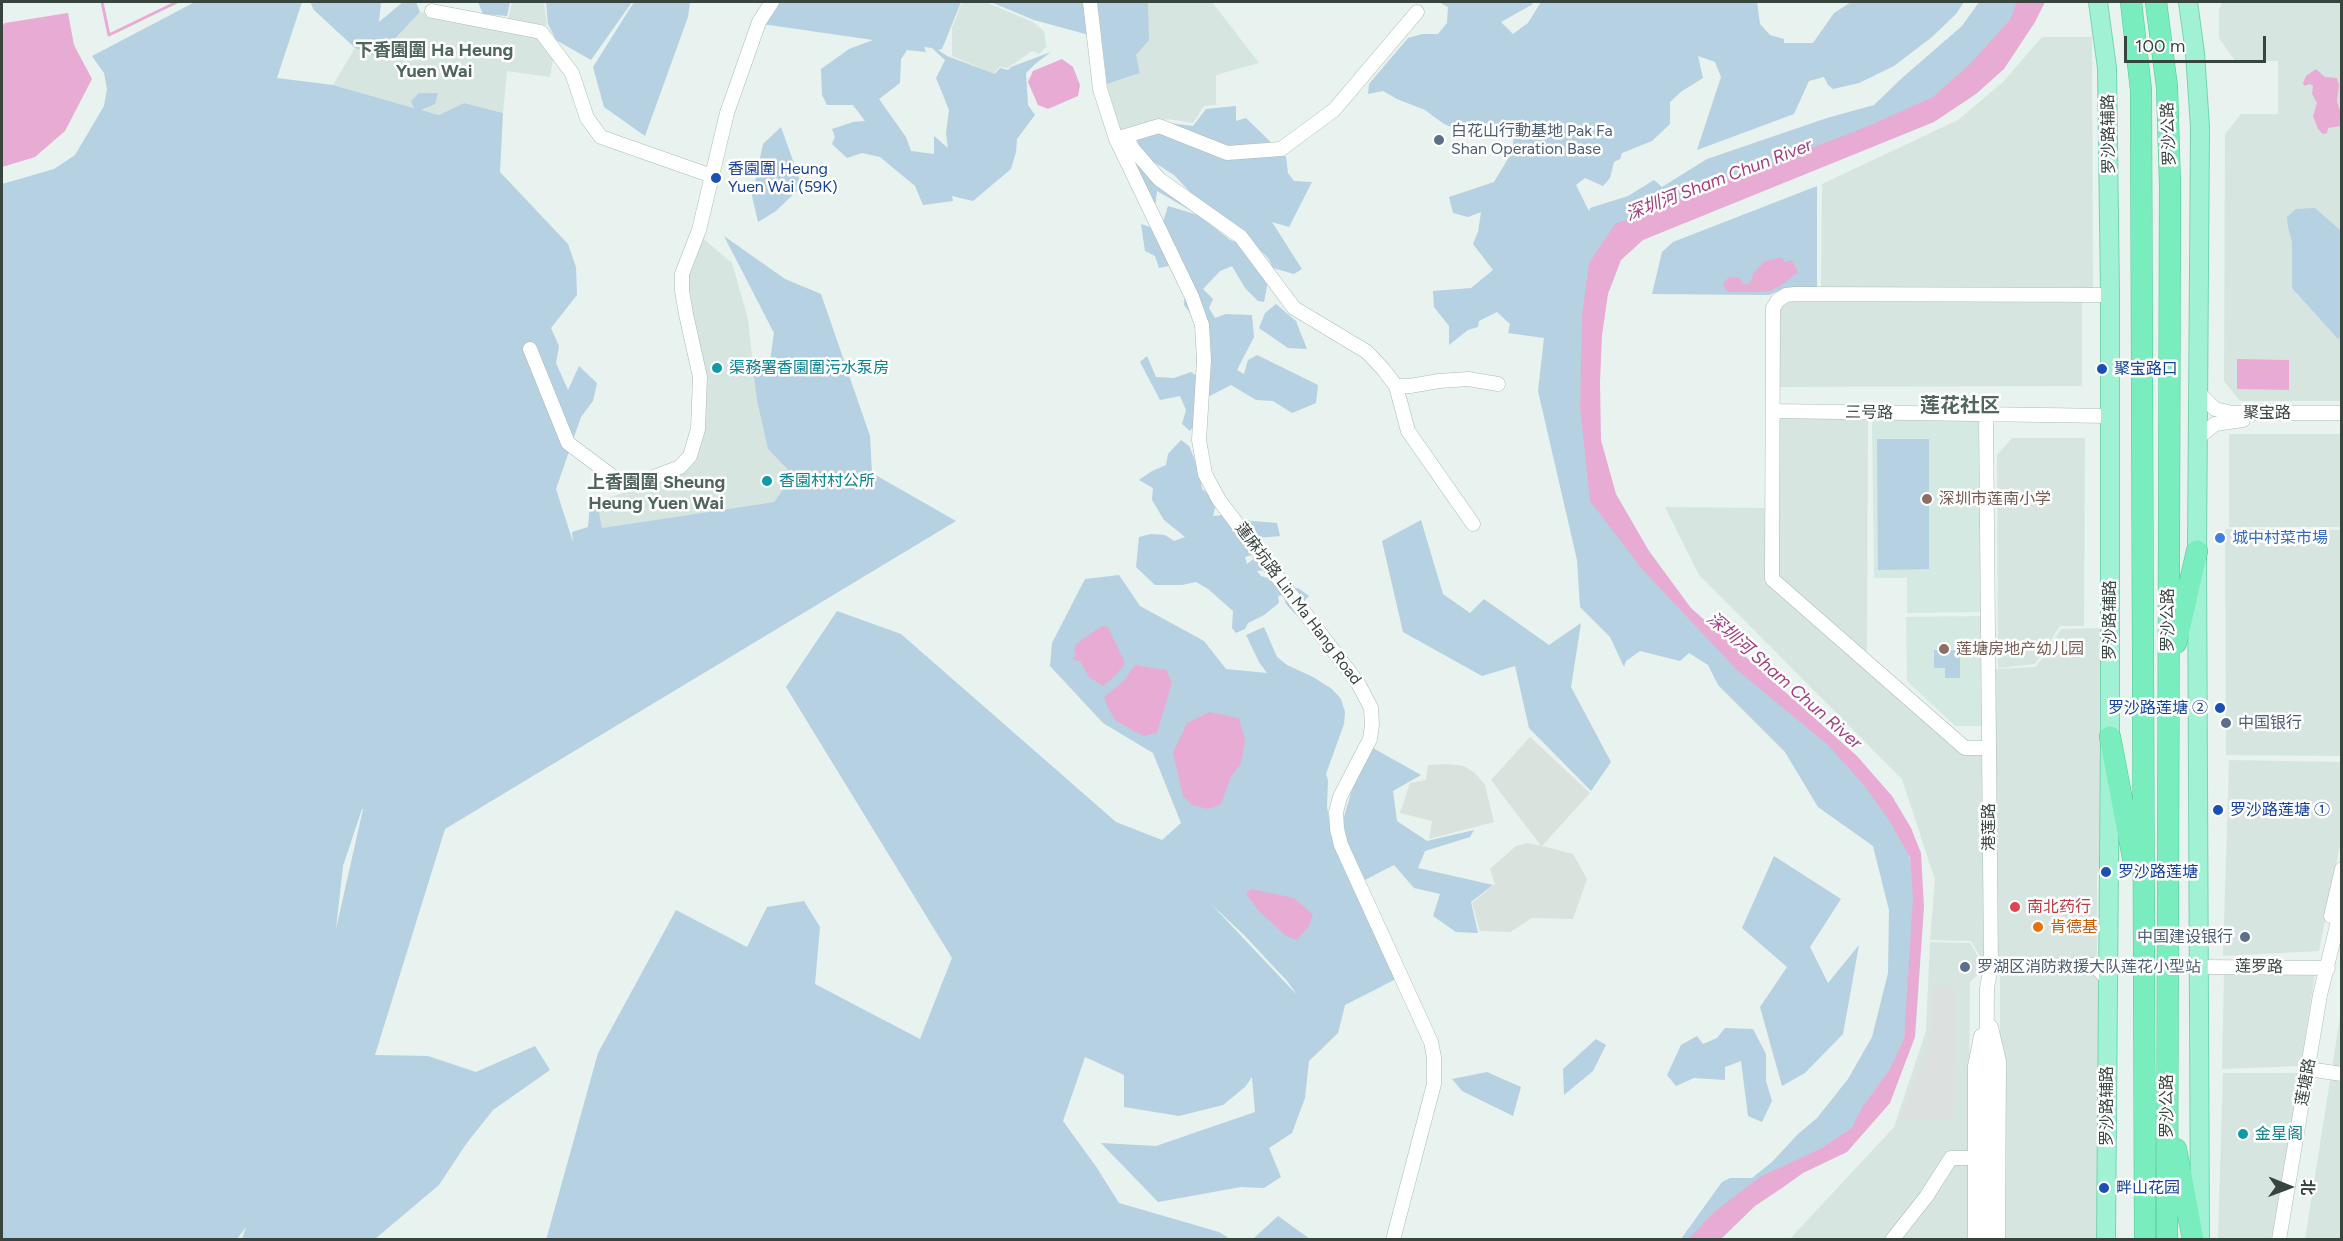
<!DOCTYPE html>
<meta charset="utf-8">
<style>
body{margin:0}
#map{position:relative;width:2343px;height:1241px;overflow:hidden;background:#e8f2ee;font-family:Figtree,"Noto Sans SC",sans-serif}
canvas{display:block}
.frame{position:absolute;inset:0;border:3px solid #38453f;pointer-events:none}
.north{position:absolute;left:2259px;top:1157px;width:60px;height:60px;-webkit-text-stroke:4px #fff;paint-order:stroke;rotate:91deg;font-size:16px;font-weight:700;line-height:24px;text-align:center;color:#38453f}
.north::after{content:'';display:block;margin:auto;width:21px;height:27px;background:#38453f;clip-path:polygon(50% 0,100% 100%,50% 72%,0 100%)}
.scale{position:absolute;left:2124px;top:36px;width:142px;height:27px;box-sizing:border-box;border:3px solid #38453f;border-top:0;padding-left:8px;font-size:18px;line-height:21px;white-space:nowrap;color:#38453f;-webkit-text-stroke:4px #fff;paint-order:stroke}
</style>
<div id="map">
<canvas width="2343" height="1241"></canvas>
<div class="frame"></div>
<div class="north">北</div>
<div class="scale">100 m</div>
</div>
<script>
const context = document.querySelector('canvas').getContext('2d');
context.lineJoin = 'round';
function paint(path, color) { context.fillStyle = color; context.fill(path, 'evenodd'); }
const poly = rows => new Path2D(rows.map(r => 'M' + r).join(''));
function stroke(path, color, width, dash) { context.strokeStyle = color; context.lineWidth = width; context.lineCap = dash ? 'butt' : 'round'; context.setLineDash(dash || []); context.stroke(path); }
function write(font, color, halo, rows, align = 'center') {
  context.font = font + ' Figtree,"Noto Sans SC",sans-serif'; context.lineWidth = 5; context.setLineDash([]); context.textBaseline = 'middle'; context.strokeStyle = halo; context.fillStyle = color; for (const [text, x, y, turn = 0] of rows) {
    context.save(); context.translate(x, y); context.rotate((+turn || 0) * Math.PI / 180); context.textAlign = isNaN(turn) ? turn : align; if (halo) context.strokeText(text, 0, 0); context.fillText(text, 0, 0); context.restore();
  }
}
paint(poly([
 [512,2,544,2,547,25,507,23],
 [962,2,985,2,1033,22,1044,31,1046,46,1047,46,1039,54,1032,51,1008,68,999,67,994,74,952,56,952,28],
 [1148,2,1212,2,1259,63,1216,75,1216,105,1204,106,1193,123,1167,119,1121,136,1107,84,1140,73,1136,55],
 [2222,2,2341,2,2341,401,2240,401,2224,381,2225,134,2241,114,2278,114,2278,61,2235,61,2219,38,2219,10],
 [420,12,499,30,541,36,554,54,550,77,507,71,503,113,464,103,439,115,333,85,355,48,382,58,391,43],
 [2042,37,2092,37,2093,289,1821,287,1822,184,1958,120,2003,82],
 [700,236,732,263,748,319,757,401,768,449,793,475,774,502,602,528,597,502,681,472,703,432,684,275],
 [1787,301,2082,301,2082,386,1779,387,1778,309],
 [1778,417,1868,418,1867,652,1777,576],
 [2229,434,2341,434,2341,527,2229,527],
 [2012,438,2085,438,2084,626,2060,626,2035,664,1998,668,1997,455],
 [1665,507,1765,508,1765,580,1964,752,1985,752,1985,965,1971,941,1930,940,1935,880,1902,779,1699,575],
 [2225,529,2341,530,2341,756,2226,755],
 [2106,628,2106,871,2097,872,2097,963,1993,963,1992,669,2036,667,2061,629],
 [2229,760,2341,762,2341,840,2319,951,2223,956],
 [1930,942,1970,943,1985,968,1970,982,1968,1239,1789,1240,1894,1127,1926,1031],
 [2224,972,2315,974,2301,1066,2222,1069],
 [2000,974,2102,974,2102,1239,2000,1239],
 [2341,1011,2341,1239,2305,1239],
 [2223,1073,2299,1073,2278,1239,2218,1240]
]), '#d7e5e0');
paint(poly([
 [1530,737,1590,793,1542,846,1573,854,1587,879,1573,919,1532,918,1510,932,1480,931,1472,903,1495,884,1490,869,1516,846,1527,843,1541,846,1491,780],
 [1448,764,1464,766,1475,773,1485,785,1494,822,1429,839,1432,821,1400,813,1410,783,1426,780,1428,765]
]), '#dae2dd');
paint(poly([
 [1981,419,1982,612,1907,613,1907,578,1874,578,1872,420],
 [1982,616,1983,726,1955,726,1907,681,1906,617]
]), '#d4e9e2');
paint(poly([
 [195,2,302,2,277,78,333,85,414,108,411,101,419,93,438,93,435,104,421,110,439,115,464,103,503,113,500,172,568,244,576,267,577,295,551,328,559,346,556,363,568,390,579,366,597,383,593,401,581,417,556,489,573,542,572,532,588,527,590,503,598,507,602,528,774,502,793,475,768,449,757,401,752,361,770,361,774,333,724,236,785,279,821,294,870,436,872,473,956,521,445,829,375,1055,428,1056,476,1072,535,1046,550,1070,493,1110,466,1144,439,1185,375,1239,242,1239,246,1227,237,1239,2,1240,2,184,54,169,75,155,104,106,107,89,104,73,92,56],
 [362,809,363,809,336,929,343,866],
 [310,2,381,2,379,22,403,2,416,2,420,12,391,43,382,59,355,48,314,10],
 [478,2,510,2,507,16,483,14],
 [546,2,632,2,591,60,556,40,548,24],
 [634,2,690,2,688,17,645,136,604,107,593,67],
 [778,2,961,2,942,49,938,50,947,56,995,74,1000,68,1008,70,1011,67,1051,52,1035,64,1026,73,1028,105,1035,115,1017,139,1016,152,1011,169,973,201,952,196,953,201,923,205,915,186,880,157,862,153,847,158,832,144,835,137,832,129,853,122,865,121,853,105,827,105,822,95,821,69,849,49,873,40,762,24],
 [924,47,932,48,945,60,936,78,949,110,946,133,948,148,934,136,934,154,911,151,906,137,879,99,900,83,901,59,907,50,926,52],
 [991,2,1085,2,1089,35,1034,20],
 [1097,2,1148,2,1149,40,1136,55,1140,73,1107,84],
 [1439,2,1531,2,1533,4,1501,22,1513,34,1528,23,1541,2,1757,2,1760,24,1770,35,1784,39,1784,43,1813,43,1834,13,1851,2,1964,2,1956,14,1932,37,1894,66,1859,83,1833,89,1828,85,1824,77,1809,81,1794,114,1697,150,1721,77,1715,62,1698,56,1703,78,1682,91,1670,102,1670,124,1652,141,1622,153,1620,159,1614,162,1610,178,1603,186,1585,178,1576,185,1589,211,1590,208,1628,196,1654,180,1662,187,1707,159,1827,118,1874,105,1902,78,1962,26,1979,2,2030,2,1940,106,1631,225,1596,274,1600,501,1719,645,1859,764,1903,826,1920,908,1902,1054,1864,1124,1703,1239,1681,1239,1722,1182,1730,1178,1752,1178,1772,1162,1798,1134,1817,1118,1848,1079,1872,1037,1888,973,1889,910,1873,846,1818,807,1785,752,1718,685,1708,665,1689,653,1680,661,1640,651,1626,661,1624,667,1610,637,1580,607,1577,560,1538,391,1544,338,1508,333,1510,324,1497,312,1479,321,1478,327,1468,330,1449,345,1449,326,1434,307,1433,291,1471,288,1493,270,1473,244,1478,232,1481,212,1468,217,1453,213,1449,197,1494,182,1512,152,1514,136,1504,130,1493,138,1457,129,1444,124,1425,110,1397,99,1383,91,1368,94,1369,84,1408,38,1422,34,1438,34,1447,23,1448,7],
 [1236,106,1236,121,1246,118,1286,157,1288,173,1294,181,1312,182,1289,227,1272,222,1302,269,1294,274,1273,268,1268,258,1235,225,1191,193,1174,175,1141,154,1135,140,1161,122,1193,126,1206,109],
 [781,127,802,186,776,211,758,222,752,196,763,144],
 [1124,142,1209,223,1230,240,1252,247,1270,271,1264,302,1258,301,1245,288,1232,266,1220,271,1203,289,1213,299,1209,308,1215,318,1226,314,1252,315,1254,337,1237,370,1244,374,1248,360,1257,355,1318,385,1316,403,1292,413,1273,401,1256,400,1231,385,1202,400,1200,418,1190,431,1182,424,1186,410,1180,396,1160,400,1140,362,1147,356,1156,377,1174,378,1191,372,1207,383,1196,362,1202,329,1184,305,1185,287,1173,265,1159,268,1155,256,1145,251,1141,224,1156,229,1163,222,1168,206,1198,215,1157,191,1155,208],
 [1817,186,1817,287,1783,289,1769,295,1652,294,1662,252,1673,242],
 [2315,208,2340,230,2341,234,2342,336,2338,339,2292,288,2292,242,2288,227,2287,217,2296,209],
 [1276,304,1296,321,1307,349,1288,348,1259,328,1265,313],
 [1877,439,1929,439,1929,569,1878,570],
 [1181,440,1189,446,1198,467,1202,489,1217,500,1213,516,1224,515,1252,521,1277,523,1280,536,1258,538,1255,554,1245,557,1247,564,1256,557,1265,570,1257,571,1261,576,1267,578,1276,569,1287,590,1298,588,1309,596,1301,604,1305,610,1295,614,1286,604,1283,595,1278,596,1279,603,1264,615,1248,623,1245,629,1236,633,1232,628,1233,611,1208,589,1196,582,1182,585,1155,585,1136,567,1139,537,1151,534,1165,535,1174,541,1185,537,1164,520,1152,500,1153,488,1139,480,1152,471,1166,465,1168,454],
 [1421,520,1443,594,1470,613,1484,599,1549,645,1581,623,1571,687,1611,762,1591,791,1529,728,1515,666,1482,676,1403,632,1382,541],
 [1119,575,1140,606,1204,641,1226,669,1267,673,1259,662,1246,635,1264,627,1277,657,1287,665,1313,677,1332,689,1341,699,1345,712,1344,724,1326,774,1328,780,1327,807,1334,846,1396,979,1345,1005,1338,1033,1309,1061,1305,1098,1292,1133,1269,1148,1281,1177,1264,1188,1241,1187,1158,1202,1101,1143,1156,1146,1255,1112,1252,1077,1245,1087,1223,1105,1179,1116,1124,1107,1124,1075,1085,1057,1063,1121,1097,1168,1119,1203,1219,1232,1230,1239,546,1240,598,1053,676,910,747,947,767,907,804,901,820,927,815,984,920,1039,952,958,786,687,837,611,901,634,1116,822,1162,840,1181,823,1153,753,1103,723,1050,666,1052,643,1085,579],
 [1210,903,1244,935,1288,982,1297,995],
 [1934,650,1960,650,1960,678,1945,678,1945,668,1934,668],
 [1373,748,1421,775,1393,791,1397,821,1427,841,1474,830,1470,837,1425,851,1418,868,1493,885,1471,902,1478,933,1456,932,1433,916,1440,894,1414,888,1394,865,1363,881,1347,844,1343,820,1353,786],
 [1774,856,1841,899,1810,947,1828,983,1859,945,1843,1034,1805,1073,1782,1086,1760,1007,1787,967,1742,928],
 [1725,1028,1753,1029,1766,1054,1766,1081,1772,1101,1762,1122,1748,1116,1741,1061,1725,1067,1725,1080,1694,1078,1676,1086,1667,1075,1681,1045,1697,1036,1703,1044,1717,1038],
 [1596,1039,1606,1045,1593,1071,1564,1095,1563,1069],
 [1487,1072,1521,1087,1513,1116,1462,1091,1452,1079],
 [1278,1216,1310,1239,1253,1239]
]), '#b6d1e1');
paint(poly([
 [1956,985,1954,1120,1900,1120,1926,1050,1932,1022,1932,986]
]), '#dce1df');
paint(poly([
 [2017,2,2045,2,2035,22,2004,69,1976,94,1934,122,1643,240,1621,260,1608,294,1602,335,1600,382,1601,440,1616,494,1649,551,1691,608,1857,756,1892,796,1911,828,1921,853,1924,907,1915,1037,1890,1103,1847,1152,1803,1173,1782,1188,1755,1206,1721,1239,1689,1239,1713,1213,1760,1177,1822,1148,1852,1128,1861,1109,1890,1069,1904,1039,1913,897,1910,857,1889,820,1864,785,1828,745,1736,669,1642,569,1590,501,1580,407,1582,316,1589,263,1615,224,1866,127,1933,97,1970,64,2010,20],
 [68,13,74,45,92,79,65,131,35,157,2,167,2,26,5,23],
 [1062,59,1073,67,1080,85,1078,96,1048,109,1038,105,1028,82,1033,71],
 [2316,69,2325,77,2337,78,2339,85,2337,101,2341,114,2341,126,2328,128,2327,133,2323,134,2318,129,2313,116,2317,103,2312,94,2313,86,2310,84,2304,86,2303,83,2306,76],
 [1781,257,1785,262,1792,260,1798,272,1780,286,1770,291,1760,292,1729,292,1726,290,1723,284,1728,278,1739,277,1743,284,1749,284,1753,277,1752,275,1764,262],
 [2237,359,2289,360,2289,390,2237,389],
 [1102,626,1108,627,1125,663,1116,675,1103,686,1089,677,1080,661,1072,659,1076,655,1074,651,1076,644],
 [1135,665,1166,670,1172,682,1157,733,1143,736,1116,721,1108,708,1104,697,1123,682],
 [1209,712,1239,718,1245,741,1241,763,1231,777,1221,804,1208,809,1192,805,1183,796,1173,753,1187,723],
 [1251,889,1294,898,1313,915,1309,926,1297,940,1286,936,1258,910,1246,894]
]), '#e8acd4');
stroke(poly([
 [102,2,109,35,177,2]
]), '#e8acd4', 3);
const minor = poly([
 [1090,2,1100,89,1116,139,1192,297,1202,325,1204,360,1199,440,1205,474,1219,500,1358,683,1371,708,1372,725,1370,739,1340,797,1336,812,1337,829,1341,845,1431,1042,1434,1057,1434,1084,1393,1240],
 [432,11,541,32,572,73,587,118,601,137,712,176],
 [1126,136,1133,149,1159,179,1241,237,1294,308,1367,352,1383,369,1396,386,1408,431,1473,524],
 [1119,138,1159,126,1227,153,1281,149,1334,110,1417,12],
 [530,349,568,443,616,479,625,483,635,484,680,467,690,456,698,429,700,377,686,314,682,291,682,274,699,230,727,113,759,22,772,2],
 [1396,386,1410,386,1439,381,1468,379,1498,384],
 [2199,393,2215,409,2232,413,2342,413],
 [1773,411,2110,416],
 [2199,437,2215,424,2243,420],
 [1989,748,1965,748,1772,579,1773,308,1778,300,1786,295,1795,294,2110,295],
 [2331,916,2342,869],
 [1991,966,2093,965,2108,979],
 [2198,967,2328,968],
 [1991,1027,1999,1061,1998,1240],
 [2308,1069,2342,1074],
 [1892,1240,1926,1197,1951,1158,1975,1158],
 [1975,1240,1975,1066,1981,1036],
 [1985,1240,1987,988,1991,966,1986,415],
 [2279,1240,2320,995,2342,905]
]);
const major = poly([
 [2098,2,2107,68,2110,295,2110,737,2106,1240],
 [2188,2,2195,53,2200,127,2197,551,2200,1240]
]);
const highway = poly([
 [2131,2,2141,90,2145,1240],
 [2156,2,2167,87,2170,185,2167,1240],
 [2176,643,2197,551],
 [2110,737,2134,863],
 [2176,1149,2193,1240]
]);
stroke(minor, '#acbcb5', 15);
stroke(major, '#73d5b0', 20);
stroke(highway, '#4acb91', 22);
stroke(minor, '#fff', 14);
stroke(major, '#a1f2d5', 18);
stroke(highway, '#79edbd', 21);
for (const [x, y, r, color] of [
 [1439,140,6,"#5c6f8a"],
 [716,178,6,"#1a4fb4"],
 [717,368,6,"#0f9aa8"],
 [2102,369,6,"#1a4fb4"],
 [767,481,6,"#0f9aa8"],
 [1927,499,6,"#8d6e63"],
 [2220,538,6,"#3f7fe0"],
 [1944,649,6,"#8d6e63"],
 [2220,708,6,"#1a4fb4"],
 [2226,723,6,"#5c6f8a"],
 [2218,810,6,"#1a4fb4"],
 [2106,872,6,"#1a4fb4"],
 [2015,907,6,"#e0444e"],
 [2038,927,6,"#e8710a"],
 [2245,937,6,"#5c6f8a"],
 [1965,967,6,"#5c6f8a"],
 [2243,1134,6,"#0f9aa8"],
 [2104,1188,6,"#1a4fb4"]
]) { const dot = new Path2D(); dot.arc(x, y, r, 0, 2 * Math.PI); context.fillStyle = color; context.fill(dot); stroke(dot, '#fff', 2); }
write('16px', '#4e5e75', '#fff', [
 ["白花山行動基地 Pak Fa",1451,131],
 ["Shan Operation Base",1451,149],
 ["中国银行",2238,723],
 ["中国建设银行",2233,937,"right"],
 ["罗湖区消防救援大队莲花小型站",1977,967]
], 'left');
write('16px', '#38453f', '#fff', [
 ["罗沙路辅路",2109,134,-91],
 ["罗沙公路",2169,134,-92],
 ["三号路",1869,413,1],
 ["聚宝路",2267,413],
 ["蓮麻坑路 Lin Ma Hang Road",1298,604,53],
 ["罗沙路辅路",2110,620,-90],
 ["罗沙公路",2168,620,-90],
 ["港莲路",1989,827,-90],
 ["莲罗路",2259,967,1],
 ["莲塘路",2306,1082,-80],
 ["罗沙路辅路",2107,1106,-90],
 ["罗沙公路",2167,1106,-90]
]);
write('16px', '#164399', '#fff', [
 ["香園圍 Heung",728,169],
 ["Yuen Wai (59K)",728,187],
 ["聚宝路口",2114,369],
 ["罗沙路莲塘 ②",2208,708,"right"],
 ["罗沙路莲塘 ①",2230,810],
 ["罗沙路莲塘",2118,872],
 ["畔山花园",2116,1188]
], 'left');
write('16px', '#0d838f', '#fff', [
 ["渠務署香園圍污水泵房",729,368],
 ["香園村村公所",779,481],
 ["金星阁",2255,1134]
], 'left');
write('16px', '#785e54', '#fff', [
 ["深圳市莲南小学",1939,499],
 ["莲塘房地产幼儿园",1956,649]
], 'left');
write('16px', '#366cbe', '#fff', [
 ["城中村菜市場",2232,538]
], 'left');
write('16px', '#be3a42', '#fff', [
 ["南北药行",2027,907]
], 'left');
write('16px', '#c56008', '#fff', [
 ["肯德基",2050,927]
], 'left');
write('bold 18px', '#50665c', '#fff', [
 ["下香園圍 Ha Heung",434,51],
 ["Yuen Wai",434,72],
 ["上香園圍 Sheung",656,483],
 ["Heung Yuen Wai",656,504]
]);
write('italic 18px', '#a43e80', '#fff', [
 ["深圳河 Sham Chun River",1719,180,-21],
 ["深圳河 Sham Chun River",1784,681,41]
]);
write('bold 20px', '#50665c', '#fff', [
 ["莲花社区",1960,406]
]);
</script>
